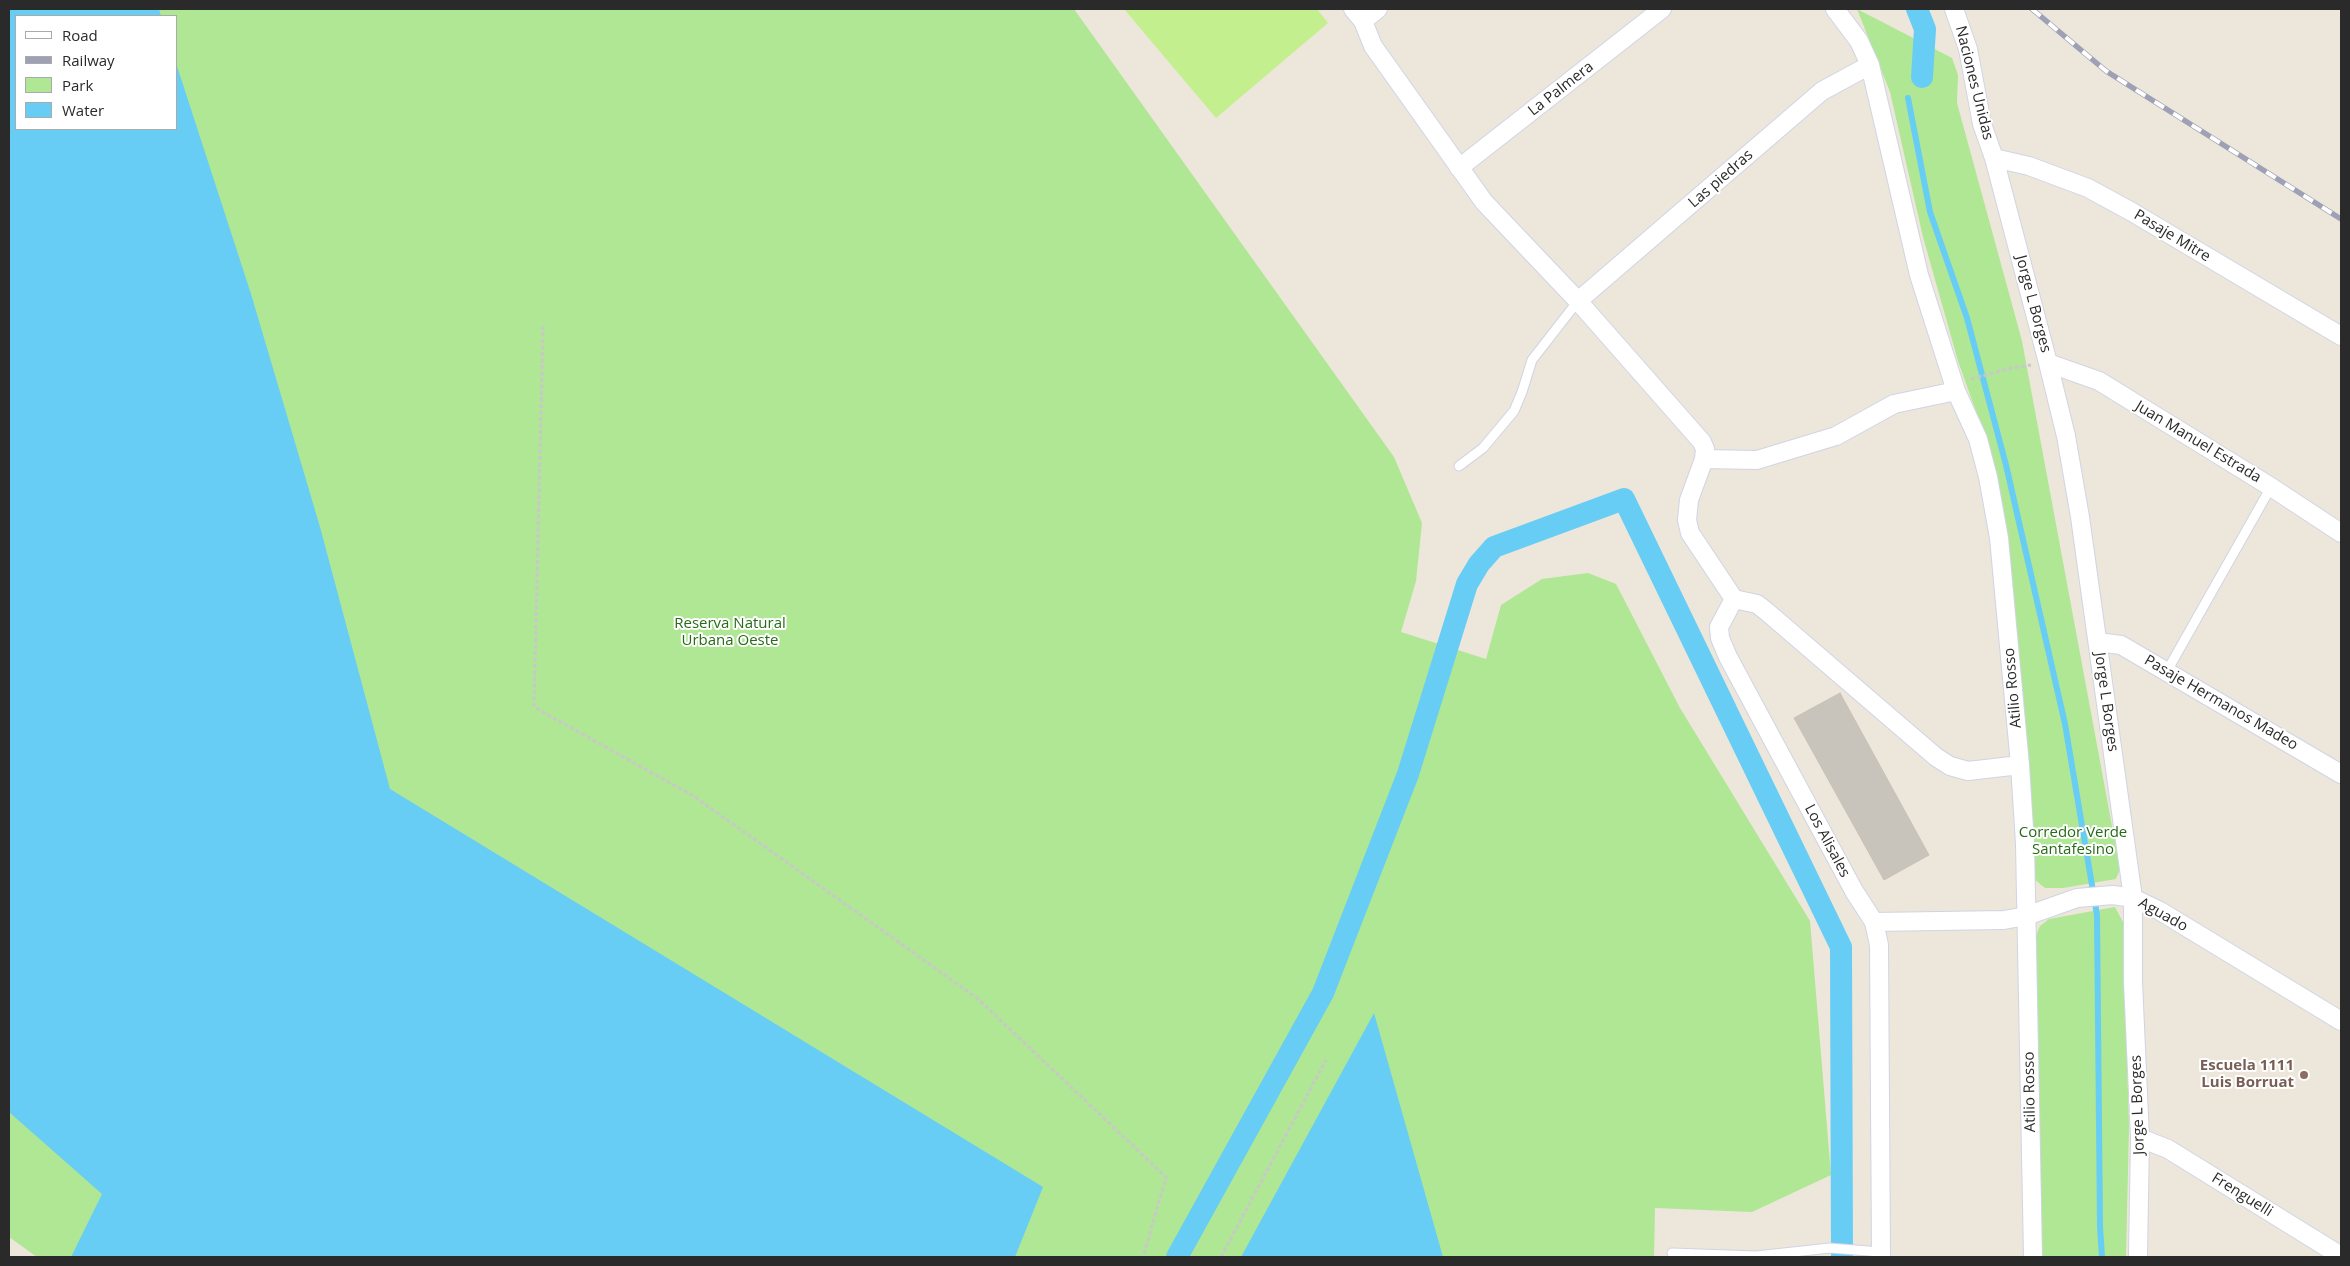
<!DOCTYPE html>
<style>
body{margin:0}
#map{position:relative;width:2350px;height:1266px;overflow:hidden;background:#ede6db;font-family:"Open Sans",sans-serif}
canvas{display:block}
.frame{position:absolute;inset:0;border:10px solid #2a2a2a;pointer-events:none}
.legend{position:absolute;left:15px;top:15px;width:162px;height:115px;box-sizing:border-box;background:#fff;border:1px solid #aaa;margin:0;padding:6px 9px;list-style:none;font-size:15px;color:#2a2a2a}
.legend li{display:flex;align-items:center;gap:10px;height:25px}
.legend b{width:25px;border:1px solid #aaa}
</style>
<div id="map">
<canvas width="2350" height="1266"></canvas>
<div class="frame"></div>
<ul class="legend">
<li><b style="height:6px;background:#fff"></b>Road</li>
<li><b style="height:6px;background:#9ea1b6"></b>Railway</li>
<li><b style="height:14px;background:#afe794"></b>Park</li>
<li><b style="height:14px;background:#68cdf5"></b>Water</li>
</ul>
</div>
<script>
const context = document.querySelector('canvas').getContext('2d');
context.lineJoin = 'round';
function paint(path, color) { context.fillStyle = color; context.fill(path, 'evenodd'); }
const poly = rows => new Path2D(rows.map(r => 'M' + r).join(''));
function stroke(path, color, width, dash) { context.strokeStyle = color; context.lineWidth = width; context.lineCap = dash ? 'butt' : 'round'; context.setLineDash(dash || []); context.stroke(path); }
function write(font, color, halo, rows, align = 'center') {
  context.font = font + ' "Open Sans",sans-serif'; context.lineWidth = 4; context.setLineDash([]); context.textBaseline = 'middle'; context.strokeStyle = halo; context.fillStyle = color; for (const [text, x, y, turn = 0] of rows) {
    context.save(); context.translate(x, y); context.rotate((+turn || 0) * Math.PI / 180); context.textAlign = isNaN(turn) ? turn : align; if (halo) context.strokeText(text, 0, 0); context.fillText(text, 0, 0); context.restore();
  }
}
paint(poly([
 [9,9,1074,9,1394,457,1422,523,1416,581,1401,632,1486,659,1501,605,1542,579,1588,573,1616,584,1680,708,1810,921,1831,1175,1752,1212,1655,1208,1654,1257,37,1257,9,1237],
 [16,16,176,16,176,129,16,129],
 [1857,9,1952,58,1958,75,1957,103,2022,341,2120,869,2116,879,2063,888,2045,888,2034,879,2008,538,1988,445,1958,361,1923,237,1890,92],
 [2115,907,2123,922,2129,1126,2126,1257,2038,1257,2035,938,2040,926,2049,919]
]), '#afe794');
paint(poly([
 [1124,9,1317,9,1328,23,1216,118]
]), '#c4ef8f');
paint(poly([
 [9,9,159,9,161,16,16,16,16,129,176,129,176,63,251,294,320,527,390,789,1043,1187,1015,1257,71,1257,102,1194,9,1112],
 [1374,1013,1443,1257,1241,1257]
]), '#68cdf5');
stroke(poly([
 [1908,98,1930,212,1967,318,2006,465,2065,724,2097,915,2100,1227,2102,1257]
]), '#68cdf5', 6);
stroke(poly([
 [1917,9,1925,29,1922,77],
 [1177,1257,1323,993,1408,774,1467,584,1479,564,1494,547,1624,499,1841,947,1842,1257]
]), '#68cdf5', 22);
const building = poly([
 [1840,693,1929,855,1884,880,1794,718,1840,693]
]);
paint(building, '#c8c3bb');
stroke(building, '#c8c2b5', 1);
const lane = poly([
 [1459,466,1483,448,1514,411,1522,392,1532,360,1578,301],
 [2167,671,2271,487],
 [1672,1253,1756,1256,1830,1248,1881,1252]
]);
const street = poly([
 [1353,9,1363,21,1373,46,1484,202,1578,301,1702,442,1705,449,1704,459,1689,500,1687,520,1690,533,1734,599,1719,627,1720,638,1728,657,1854,891,1874,922,1879,945,1881,1257],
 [1835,9,1859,41,1870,65,1919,275,1956,391],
 [1954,9,1968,49,1982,124,1994,158,2048,363,2066,436,2080,517,2133,898,2133,982,2140,1138,2138,1257],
 [1363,21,1378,9],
 [1994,158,2029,166,2088,188,2132,212,2341,336],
 [1459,168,1662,9],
 [1578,301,1822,91,1870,65],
 [2048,363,2099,381,2271,487,2341,533],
 [1704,459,1757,460,1836,436,1894,404,1956,391,1978,439,1988,477,1999,538,2020,765,2025,844,2033,1257],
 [1734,599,1757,604,1766,611,1936,757,1950,766,1968,771,2020,765],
 [2098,642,2121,645,2341,774],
 [1874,922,2004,920,2026,916,2077,898,2113,895,2133,898,2160,911,2341,1021],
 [2140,1138,2168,1149,2341,1256]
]);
stroke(lane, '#d0d4e4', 11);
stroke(street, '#d0d4e4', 20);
stroke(poly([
 [543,326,534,707,695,797,977,998,1166,1177,1143,1257],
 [1971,379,2007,369,2031,365],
 [1221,1257,1326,1060]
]), '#c8c8c8', 3, [4, 2.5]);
stroke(lane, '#fff', 9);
stroke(street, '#fff', 18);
const rail = poly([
 [2032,9,2106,71,2341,219]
]);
stroke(rail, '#9ea1b6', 5.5);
stroke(rail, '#fff', 4, [11]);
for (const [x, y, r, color] of [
 [2304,1075,5,"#8d6e63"]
]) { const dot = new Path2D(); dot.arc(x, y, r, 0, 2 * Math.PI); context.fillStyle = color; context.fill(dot); stroke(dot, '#fff', 2); }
write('15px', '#2a2a2a', '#fff', [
 ["Naciones Unidas",1974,83,76],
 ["La Palmera",1561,89,-38],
 ["Las piedras",1721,179,-41],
 ["Pasaje Mitre",2172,236,31],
 ["Jorge L Borges",2033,304,75],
 ["Juan Manuel Estrada",2198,442,31],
 ["Atilio Rosso",2013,688,-95],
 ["Jorge L Borges",2106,702,82],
 ["Pasaje Hermanos Madeo",2221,703,30],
 ["Los Alisales",1827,841,62],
 ["Aguado",2163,915,29],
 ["Atilio Rosso",2030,1092,-91],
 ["Jorge L Borges",2138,1105,-92],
 ["Frenguelli",2242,1195,32]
]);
write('15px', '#266b16', '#fff', [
 ["Reserva Natural",730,624],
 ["Urbana Oeste",730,641],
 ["Corredor Verde",2073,833],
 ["Santafesino",2073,850]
]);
write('bold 15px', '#785e54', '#fff', [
 ["Escuela 1111",2294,1066],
 ["Luis Borruat",2294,1083]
], 'right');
</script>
